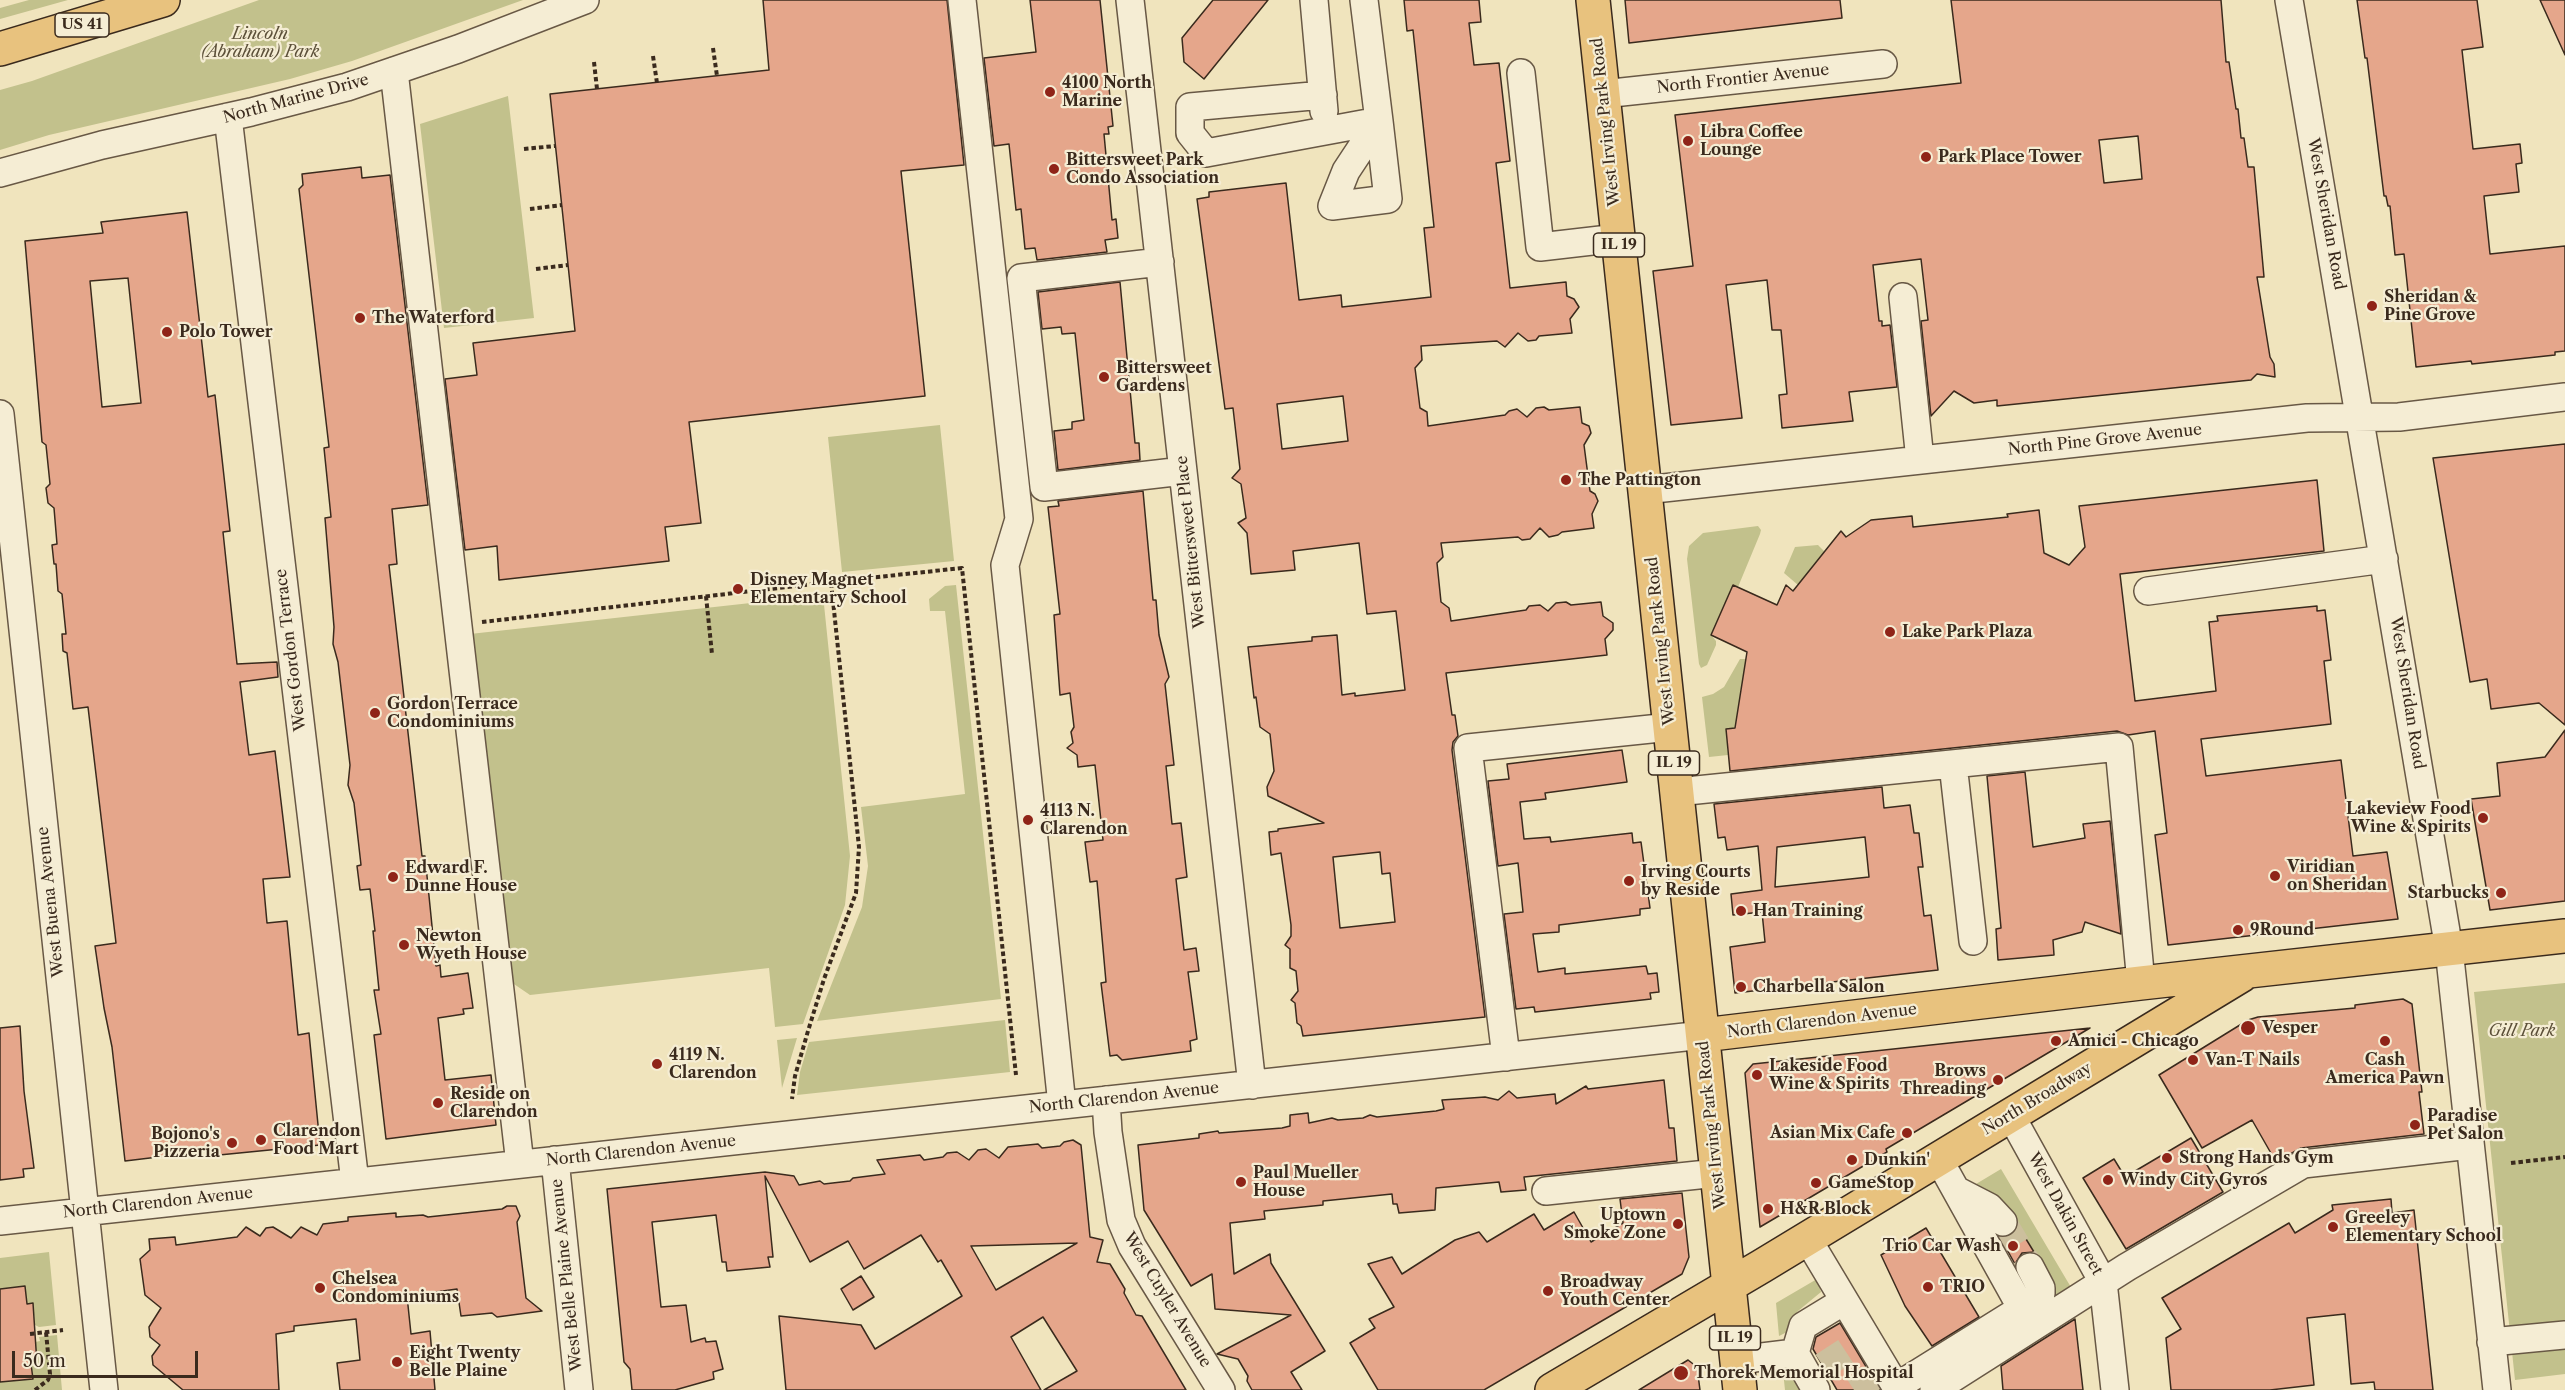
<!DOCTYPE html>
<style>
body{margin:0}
#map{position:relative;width:2565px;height:1390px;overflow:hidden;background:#f0e4bd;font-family:"Libre Caslon Text",serif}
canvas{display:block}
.scale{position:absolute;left:12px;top:1351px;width:186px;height:27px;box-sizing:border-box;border:3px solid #3a2a1d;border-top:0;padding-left:8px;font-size:18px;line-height:21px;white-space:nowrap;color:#3a2a1d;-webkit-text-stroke:4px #f5edd4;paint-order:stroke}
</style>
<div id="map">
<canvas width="2565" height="1390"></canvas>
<div class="scale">50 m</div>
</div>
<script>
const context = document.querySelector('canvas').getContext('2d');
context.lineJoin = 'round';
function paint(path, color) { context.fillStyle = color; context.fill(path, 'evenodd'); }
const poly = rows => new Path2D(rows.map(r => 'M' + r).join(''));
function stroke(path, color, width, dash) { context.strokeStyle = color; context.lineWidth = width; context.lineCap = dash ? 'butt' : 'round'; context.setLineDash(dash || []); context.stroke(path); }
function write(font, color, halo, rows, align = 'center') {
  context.font = font + ' "Libre Caslon Text",serif'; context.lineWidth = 4.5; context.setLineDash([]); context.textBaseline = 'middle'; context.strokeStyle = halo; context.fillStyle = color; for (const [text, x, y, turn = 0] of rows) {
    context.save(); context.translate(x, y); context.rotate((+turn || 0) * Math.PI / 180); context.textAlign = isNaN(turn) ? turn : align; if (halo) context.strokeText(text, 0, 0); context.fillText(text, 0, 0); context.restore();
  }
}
paint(poly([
 [29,0,68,0,0,19,0,8],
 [259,0,523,0,352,61,290,79,49,135,0,150,0,90,32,81],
 [508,96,534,318,444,328,420,124],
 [940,425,954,561,842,572,828,437],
 [1758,526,1761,530,1760,534,1738,587,1733,586,1711,635,1716,641,1716,645,1707,665,1701,668,1699,664,1687,559,1689,546,1703,533],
 [1818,545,1825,552,1798,585,1784,573,1795,547],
 [956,585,1001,999,817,1021,862,907,868,866,861,807,965,794,945,611,930,611,929,599,945,586],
 [823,595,850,856,845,905,803,1024,775,1027,769,968,530,995,511,982,470,634],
 [1740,659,1746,659,1735,728,1726,729,1728,755,1709,757,1702,697,1713,694,1724,687],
 [2565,983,2565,1374,2515,1380,2474,992],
 [1005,1020,1010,1072,797,1095,800,1072,809,1042],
 [797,1038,782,1088,777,1040],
 [2001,1169,2072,1289,2050,1301,2039,1261,2013,1216,1978,1188,1976,1184],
 [49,1252,56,1325,39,1327,35,1325,33,1304,27,1304,25,1286,0,1289,0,1258],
 [1817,1279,1821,1292,1798,1311,1790,1322,1787,1332,1779,1336,1776,1303],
 [57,1335,62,1390,0,1390,0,1382,33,1378,31,1364,37,1364,35,1342,40,1341,39,1337],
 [1783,1371,1792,1372,1802,1390,1785,1390]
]), '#c2c18c');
const building = poly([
 [763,0,947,0,964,165,901,171,925,396,689,422,701,523,665,527,669,561,499,580,497,546,465,550,445,379,477,375,473,343,575,331,550,94,769,70,763,0],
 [1030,0,1100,0,1113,126,1108,127,1109,134,1104,134,1112,220,1116,219,1118,238,1105,240,1107,252,1037,260,1035,248,1025,249,1021,209,1016,210,1009,144,994,146,984,58,1036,52,1030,0],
 [1213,0,1268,0,1204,79,1184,62,1182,38,1213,0],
 [1404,0,1479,0,1481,22,1469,23,1474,65,1499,63,1510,161,1496,163,1510,288,1566,282,1567,296,1574,299,1579,307,1570,319,1572,333,1539,336,1536,340,1528,341,1518,333,1505,347,1497,341,1421,346,1422,360,1415,368,1420,408,1427,412,1428,426,1505,415,1509,411,1517,409,1527,417,1536,408,1544,407,1549,410,1580,407,1582,423,1589,426,1591,433,1584,445,1590,491,1595,494,1598,501,1592,514,1594,528,1562,532,1558,535,1549,537,1540,528,1530,539,1522,540,1518,537,1441,543,1443,557,1437,563,1441,602,1449,608,1451,621,1526,610,1529,606,1540,605,1548,611,1556,603,1566,602,1571,605,1601,602,1603,616,1613,623,1613,630,1605,639,1607,655,1446,673,1452,715,1455,715,1458,736,1453,742,1452,750,1485,1017,1303,1036,1301,1026,1297,1023,1295,1003,1291,1000,1298,991,1296,971,1290,968,1290,949,1285,945,1291,936,1291,925,1281,853,1271,855,1269,832,1278,831,1278,829,1324,823,1268,796,1267,787,1274,771,1270,734,1260,727,1256,697,1254,698,1248,647,1312,641,1312,637,1337,635,1342,695,1355,693,1355,696,1405,690,1396,611,1367,614,1359,543,1293,551,1295,570,1251,574,1247,533,1238,523,1246,518,1241,484,1232,478,1240,469,1233,408,1225,409,1197,199,1209,197,1209,192,1286,183,1299,300,1341,295,1342,307,1431,297,1424,228,1434,227,1413,30,1407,31,1404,0],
 [1343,396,1348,441,1282,449,1277,404,1343,396],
 [1380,852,1382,874,1390,873,1395,922,1340,928,1333,857,1380,852],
 [1625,0,1840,0,1842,18,1629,43,1625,0],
 [1951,0,2221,0,2226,62,2229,62,2236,109,2238,109,2241,138,2244,138,2248,167,2254,167,2264,277,2257,277,2270,357,2274,364,2275,377,2257,374,2251,380,1997,406,1997,400,1974,403,1954,391,1931,416,1921,321,1928,320,1921,259,1873,265,1879,321,1882,321,1882,326,1890,325,1897,387,1849,392,1853,421,1782,428,1779,395,1787,394,1781,330,1772,330,1767,280,1726,285,1742,418,1671,425,1653,271,1693,266,1675,115,1961,83,1951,0],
 [2138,136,2142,179,2104,183,2099,140,2138,136],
 [2357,0,2477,0,2483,47,2462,50,2473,149,2520,144,2522,163,2516,164,2519,192,2484,196,2490,254,2565,246,2565,351,2555,352,2555,355,2472,364,2471,361,2416,367,2404,254,2395,255,2390,206,2388,206,2386,196,2384,196,2367,58,2365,58,2357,0],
 [2540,0,2565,0,2565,55,2540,0],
 [361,167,362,178,390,175,428,505,392,509,397,564,389,565,422,856,425,856,436,966,440,965,441,977,468,973,473,1008,463,1009,464,1014,438,1018,445,1080,491,1075,496,1125,386,1139,374,1035,381,1034,374,990,379,990,373,931,375,931,370,889,360,890,357,866,361,865,354,803,348,785,350,765,338,662,333,644,334,627,325,518,331,517,324,448,329,447,299,189,303,185,302,174,361,167],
 [187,212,208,397,215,395,230,531,223,532,237,664,277,662,278,677,240,682,249,755,275,751,290,877,263,879,267,923,287,921,298,1035,309,1033,320,1145,209,1156,208,1151,125,1161,112,1047,104,1008,95,946,116,943,88,707,73,709,67,653,63,651,62,634,66,634,62,594,58,591,56,564,54,564,52,545,57,544,54,508,48,503,46,488,50,484,46,445,42,442,41,430,25,241,103,233,101,222,187,212],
 [128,278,141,403,102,407,90,281,128,278],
 [1120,282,1135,443,1139,443,1140,460,1058,470,1054,431,1072,429,1072,422,1084,420,1075,333,1062,334,1061,327,1042,329,1038,292,1120,282],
 [2565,444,2565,725,2539,703,2491,709,2487,679,2470,682,2433,458,2565,444],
 [2317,480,2324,551,2120,574,2135,701,2216,691,2209,622,2218,621,2217,616,2317,606,2317,611,2325,610,2331,660,2324,661,2331,724,2201,739,2206,776,2341,760,2353,856,2387,852,2398,919,2168,945,2155,835,2167,833,2155,731,2128,735,2117,731,1730,771,1726,729,1735,728,1747,652,1711,635,1733,585,1777,605,1786,585,1793,591,1841,531,1846,537,1871,520,1912,516,1913,527,2008,517,2007,514,2039,510,2044,553,2069,565,2085,547,2079,506,2317,480],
 [1143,491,1153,600,1156,600,1159,635,1169,677,1165,684,1174,765,1166,766,1172,824,1181,823,1187,877,1176,879,1184,950,1196,948,1199,971,1188,972,1197,1039,1190,1041,1191,1051,1122,1060,1117,1055,1110,1056,1101,983,1106,982,1097,881,1090,882,1085,842,1103,840,1095,765,1078,767,1077,755,1067,748,1073,743,1071,732,1074,727,1070,693,1060,695,1054,615,1060,614,1048,507,1059,506,1058,501,1143,491],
 [2565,730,2565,901,2490,910,2471,799,2500,796,2497,763,2545,757,2565,730],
 [1622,750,1627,782,1545,793,1546,799,1520,802,1524,839,1550,837,1551,842,1632,833,1633,843,1641,842,1650,908,1640,909,1640,915,1559,925,1559,932,1533,934,1538,972,1565,968,1565,974,1646,966,1648,974,1657,973,1659,992,1650,993,1651,999,1535,1012,1534,1007,1516,1009,1504,914,1523,912,1518,863,1498,866,1488,781,1509,779,1507,764,1622,750],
 [2025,772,2033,847,2085,838,2083,824,2110,821,2121,934,2085,922,2082,932,2053,940,2054,955,1998,960,1996,929,2001,928,1987,776,2025,772],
 [1882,787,1884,808,1910,805,1914,833,1919,833,1923,867,1918,867,1924,916,1931,915,1938,970,1735,993,1730,947,1765,942,1762,912,1733,915,1731,894,1762,890,1758,846,1727,850,1725,837,1718,838,1714,804,1882,787],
 [1865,837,1869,877,1775,887,1777,847,1865,837],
 [2403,999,2412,1004,2422,1092,2419,1092,2424,1134,2301,1148,2276,1162,2252,1120,2202,1148,2159,1075,2248,1020,2258,1017,2355,1008,2355,1005,2403,999],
 [20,1026,24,1091,34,1168,23,1169,24,1177,0,1180,0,1028,20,1026],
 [2090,1028,1886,1149,1887,1152,1760,1227,1745,1073,1753,1064,2090,1028],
 [1664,1080,1669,1128,1674,1128,1677,1161,1524,1177,1526,1190,1501,1192,1499,1182,1436,1188,1435,1210,1399,1213,1397,1204,1393,1204,1392,1194,1323,1201,1323,1205,1264,1211,1265,1219,1230,1223,1234,1274,1270,1254,1271,1263,1325,1351,1291,1372,1302,1390,1252,1390,1247,1381,1248,1376,1238,1359,1217,1354,1291,1315,1215,1309,1212,1274,1191,1286,1144,1210,1138,1145,1199,1138,1199,1134,1218,1131,1219,1133,1282,1128,1290,1126,1290,1115,1308,1113,1309,1123,1332,1118,1338,1120,1363,1118,1370,1115,1377,1117,1436,1111,1444,1109,1442,1100,1485,1097,1498,1100,1509,1091,1517,1098,1555,1094,1556,1104,1586,1086,1588,1089,1664,1080],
 [2191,1138,2223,1192,2126,1249,2083,1178,2114,1159,2125,1177,2191,1138],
 [1073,1140,1081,1145,1090,1237,1103,1240,1097,1262,1110,1264,1125,1289,1124,1293,1136,1315,1142,1316,1186,1390,1044,1390,1077,1371,1043,1317,1011,1337,1041,1390,786,1390,779,1316,861,1325,875,1349,962,1296,941,1260,938,1262,921,1235,864,1269,848,1241,810,1262,765,1176,773,1257,768,1257,770,1267,727,1271,726,1262,722,1262,716,1215,652,1222,661,1307,686,1305,691,1342,705,1338,706,1342,716,1341,723,1369,713,1372,714,1379,675,1390,632,1390,630,1369,624,1362,607,1189,765,1172,794,1176,799,1185,820,1181,824,1184,850,1181,853,1178,885,1174,877,1160,920,1155,924,1160,943,1157,947,1153,957,1152,969,1160,978,1150,986,1149,999,1158,1008,1147,1038,1144,1042,1148,1060,1146,1064,1142,1073,1140],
 [1077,1243,996,1290,971,1246,1077,1243],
 [1682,1193,1689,1257,1682,1274,1484,1390,1378,1390,1350,1343,1375,1328,1369,1319,1394,1307,1368,1264,1392,1257,1402,1274,1455,1240,1479,1232,1487,1242,1534,1214,1544,1230,1574,1212,1591,1242,1623,1223,1620,1199,1682,1193],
 [2391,1199,2392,1213,2414,1210,2433,1390,2375,1390,2374,1382,2351,1384,2345,1314,2307,1318,2314,1385,2270,1390,2171,1390,2166,1338,2181,1329,2162,1298,2289,1223,2295,1233,2333,1210,2332,1205,2391,1199],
 [507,1206,516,1206,520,1216,517,1222,526,1298,542,1311,497,1317,492,1313,461,1316,457,1289,407,1296,411,1334,430,1331,435,1390,340,1390,337,1363,360,1360,356,1319,294,1326,294,1331,276,1334,279,1390,183,1390,153,1365,152,1356,160,1345,150,1337,149,1327,161,1308,145,1295,140,1259,150,1250,149,1239,175,1237,176,1245,237,1237,246,1227,260,1236,266,1228,273,1227,291,1238,301,1227,317,1235,323,1224,348,1221,348,1217,396,1213,396,1217,423,1215,428,1217,502,1209,507,1206],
 [2018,1226,2034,1252,2022,1253,2015,1264,2000,1237,2013,1234,2018,1226],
 [1926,1228,1979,1317,1932,1346,1905,1306,1881,1255,1926,1228],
 [861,1276,874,1297,853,1310,841,1289,861,1276],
 [25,1286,27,1304,33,1303,37,1364,31,1364,33,1379,0,1382,0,1289,25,1286],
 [2075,1319,2083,1390,2003,1390,2001,1366,2075,1319],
 [1840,1323,1880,1390,1837,1390,1813,1349,1816,1337,1840,1323],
 [1688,1360,1697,1367,1700,1390,1639,1390,1688,1360]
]);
paint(building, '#e5a68b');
stroke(building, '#3a2a1d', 1.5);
stroke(poly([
 [2003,1222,2030,1267],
 [1823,1366,1855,1345],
 [1854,1390,1874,1377]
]), '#ccbf9d', 27, [27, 14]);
const minor = poly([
 [962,0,1019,519,1005,565,1062,1105],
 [1130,0,1252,1085],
 [1314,0,1324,111],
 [1364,0,1379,121,1388,199,1332,206,1346,171,1379,121],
 [2289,0,2449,949,2497,1390],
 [394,71,520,1164],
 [1521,73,1540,247,1618,238],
 [1603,94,1883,64],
 [1323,95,1190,107,1190,133,1206,153,1379,121],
 [228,117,355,1182],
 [0,173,102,145,251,112,347,87,458,49,585,0],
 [1160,262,1021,278,1044,487,1183,471],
 [1903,297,1920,460],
 [0,414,104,1390],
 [1645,490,2307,418,2399,417,2565,397],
 [2148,591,2384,559],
 [1953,764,1973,941],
 [1677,792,2119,747,2141,983],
 [1506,1057,1468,748,1670,727],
 [1106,1100,1108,1132,1121,1220,1132,1246,1221,1390],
 [2010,1114,2103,1282,2115,1390],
 [1938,1158,2022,1309],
 [555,1160,579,1390],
 [1956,1190,1989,1207,2003,1222],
 [1546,1191,1717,1173],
 [0,1221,1703,1035],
 [1807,1238,1898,1390],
 [2491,1342,2565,1335],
 [1795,1353,1803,1326,1844,1301],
 [1737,1360,1795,1353,1816,1390],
 [1896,1387,2037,1299,2041,1294,2041,1288,2030,1267],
 [1934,1390,2127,1267,2303,1164,2470,1145]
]);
const major = poly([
 [1593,0,1740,1390],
 [1703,1035,2141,983,2565,936],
 [1552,1390,1762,1266,2242,975]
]);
const highway = poly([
 [0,49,163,0]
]);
stroke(minor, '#685845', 30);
stroke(major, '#3a2a1d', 36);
stroke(highway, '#3a2a1d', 36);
stroke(poly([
 [713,48,717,76],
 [653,56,657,83],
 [594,62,597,89],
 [524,149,555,146],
 [530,209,562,205],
 [536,269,568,265],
 [831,582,962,568,1016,1075],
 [706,596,712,654],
 [482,622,831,582,859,847,856,893,824,979,808,1031,795,1076,792,1099],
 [2511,1163,2565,1157],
 [30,1334,63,1330],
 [35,1390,48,1380,50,1374,46,1332]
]), '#3a2a1d', 4, [4.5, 3]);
stroke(minor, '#f5edd4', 27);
stroke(major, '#e8c27e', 33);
stroke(highway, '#e8c27e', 33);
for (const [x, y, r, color] of [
 [1050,92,6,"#8f2418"],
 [1688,141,6,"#8f2418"],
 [1926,157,6,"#8f2418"],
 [1054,169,6,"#8f2418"],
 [2372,306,6,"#8f2418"],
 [360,318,6,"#8f2418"],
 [167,332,6,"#8f2418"],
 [1104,377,6,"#8f2418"],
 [1566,480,6,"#8f2418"],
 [738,589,6,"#8f2418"],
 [1890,632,6,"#8f2418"],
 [375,713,6,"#8f2418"],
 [2483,818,6,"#8f2418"],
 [1028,820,6,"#8f2418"],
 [2275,876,6,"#8f2418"],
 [393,877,6,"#8f2418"],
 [1629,881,6,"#8f2418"],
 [2501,893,6,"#8f2418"],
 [1741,911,6,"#8f2418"],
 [2238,930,6,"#8f2418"],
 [404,945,6,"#8f2418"],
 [1741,987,6,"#8f2418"],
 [2248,1028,8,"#8f2418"],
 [2056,1041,6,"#8f2418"],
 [2385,1041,6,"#8f2418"],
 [2193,1060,6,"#8f2418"],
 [657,1064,6,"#8f2418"],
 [1757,1075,6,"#8f2418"],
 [1998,1080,6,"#8f2418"],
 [438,1103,6,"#8f2418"],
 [2415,1125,6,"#8f2418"],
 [1907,1133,6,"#8f2418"],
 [261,1140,6,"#8f2418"],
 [232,1143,6,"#8f2418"],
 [2167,1158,6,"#8f2418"],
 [1852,1160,6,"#8f2418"],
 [2108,1180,6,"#8f2418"],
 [1241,1182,6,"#8f2418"],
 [1816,1183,6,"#8f2418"],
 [1768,1209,6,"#8f2418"],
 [1678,1224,6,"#8f2418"],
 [2333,1227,6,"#8f2418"],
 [2013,1246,6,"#8f2418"],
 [1928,1287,6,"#8f2418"],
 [320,1288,6,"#8f2418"],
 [1548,1291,6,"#8f2418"],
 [397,1362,6,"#8f2418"],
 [1681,1373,8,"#8f2418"]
]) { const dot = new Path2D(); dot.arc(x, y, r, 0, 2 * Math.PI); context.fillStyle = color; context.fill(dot); stroke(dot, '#f5edd4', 2); }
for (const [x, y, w] of [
 [82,25,54],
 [1619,245,51],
 [1674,763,51],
 [1735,1338,51]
]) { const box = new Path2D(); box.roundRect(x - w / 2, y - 12, w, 24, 4.5); context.fillStyle = '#f5edd4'; context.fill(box); stroke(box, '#3a2a1d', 1.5); }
write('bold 15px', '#3a2a1d', null, [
 ["US 41",82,25],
 ["IL 19",1619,245],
 ["IL 19",1674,763],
 ["IL 19",1735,1338]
]);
write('italic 16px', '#5c5039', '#f5edd4', [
 ["Lincoln",260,34],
 ["(Abraham) Park",260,52],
 ["Gill Park",2522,1031]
]);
write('16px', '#3a2a1d', '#f5edd4', [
 ["North Frontier Avenue",1743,79,-6],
 ["North Marine Drive",296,99,-15],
 ["West Irving Park Road",1606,122,-96],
 ["West Sheridan Road",2326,214,80],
 ["North Pine Grove Avenue",2105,440,-6],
 ["West Bittersweet Place",1191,542,-96],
 ["West Irving Park Road",1661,641,-96],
 ["West Gordon Terrace",291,650,-97],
 ["West Sheridan Road",2407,693,81],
 ["West Buena Avenue",51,902,-96],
 ["North Clarendon Avenue",1822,1021,-7],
 ["North Clarendon Avenue",1124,1098,-6],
 ["North Broadway",2037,1099,-31],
 ["West Irving Park Road",1712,1125,-96],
 ["North Clarendon Avenue",641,1151,-6],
 ["North Clarendon Avenue",158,1203,-6],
 ["West Dakin Street",2065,1214,61],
 ["West Belle Plaine Avenue",567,1275,-96],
 ["West Cuyler Avenue",1167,1300,59]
]);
write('bold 16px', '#3a2a1d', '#f5edd4', [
 ["4100 North",1062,83],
 ["Marine",1062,101],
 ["Libra Coffee",1700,132],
 ["Lounge",1700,150],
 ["Park Place Tower",1938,157],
 ["Bittersweet Park",1066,160],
 ["Condo Association",1066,178],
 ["Sheridan &",2384,297],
 ["Pine Grove",2384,315],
 ["The Waterford",372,318],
 ["Polo Tower",179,332],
 ["Bittersweet",1116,368],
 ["Gardens",1116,386],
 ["The Pattington",1578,480],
 ["Disney Magnet",750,580],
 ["Elementary School",750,598],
 ["Lake Park Plaza",1902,632],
 ["Gordon Terrace",387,704],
 ["Condominiums",387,722],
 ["Lakeview Food",2471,809,"right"],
 ["Wine & Spirits",2471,827,"right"],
 ["4113 N.",1040,811],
 ["Clarendon",1040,829],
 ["Viridian",2287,867],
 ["on Sheridan",2287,885],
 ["Edward F.",405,868],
 ["Dunne House",405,886],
 ["Irving Courts",1641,872],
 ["by Reside",1641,890],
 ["Starbucks",2489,893,"right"],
 ["Han Training",1753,911],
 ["9Round",2250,930],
 ["Newton",416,936],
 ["Wyeth House",416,954],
 ["Charbella Salon",1753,987],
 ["Vesper",2262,1028],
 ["Amici - Chicago",2068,1041],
 ["4119 N.",669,1055],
 ["Clarendon",669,1073],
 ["Van-T Nails",2205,1060],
 ["Cash",2385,1060,"center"],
 ["America Pawn",2385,1078,"center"],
 ["Lakeside Food",1769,1066],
 ["Wine & Spirits",1769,1084],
 ["Brows",1986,1071,"right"],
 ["Threading",1986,1089,"right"],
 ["Reside on",450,1094],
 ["Clarendon",450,1112],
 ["Paradise",2427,1116],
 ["Pet Salon",2427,1134],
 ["Clarendon",273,1131],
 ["Food Mart",273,1149],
 ["Asian Mix Cafe",1895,1133,"right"],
 ["Bojono's",220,1134,"right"],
 ["Pizzeria",220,1152,"right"],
 ["Strong Hands Gym",2179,1158],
 ["Dunkin'",1864,1160],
 ["Paul Mueller",1253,1173],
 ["House",1253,1191],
 ["Windy City Gyros",2120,1180],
 ["GameStop",1828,1183],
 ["H&R Block",1780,1209],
 ["Uptown",1666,1215,"right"],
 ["Smoke Zone",1666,1233,"right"],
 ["Greeley",2345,1218],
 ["Elementary School",2345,1236],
 ["Trio Car Wash",2001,1246,"right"],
 ["Chelsea",332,1279],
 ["Condominiums",332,1297],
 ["Broadway",1560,1282],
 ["Youth Center",1560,1300],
 ["TRIO",1940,1287],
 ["Eight Twenty",409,1353],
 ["Belle Plaine",409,1371],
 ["Thorek Memorial Hospital",1694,1373]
], 'left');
</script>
